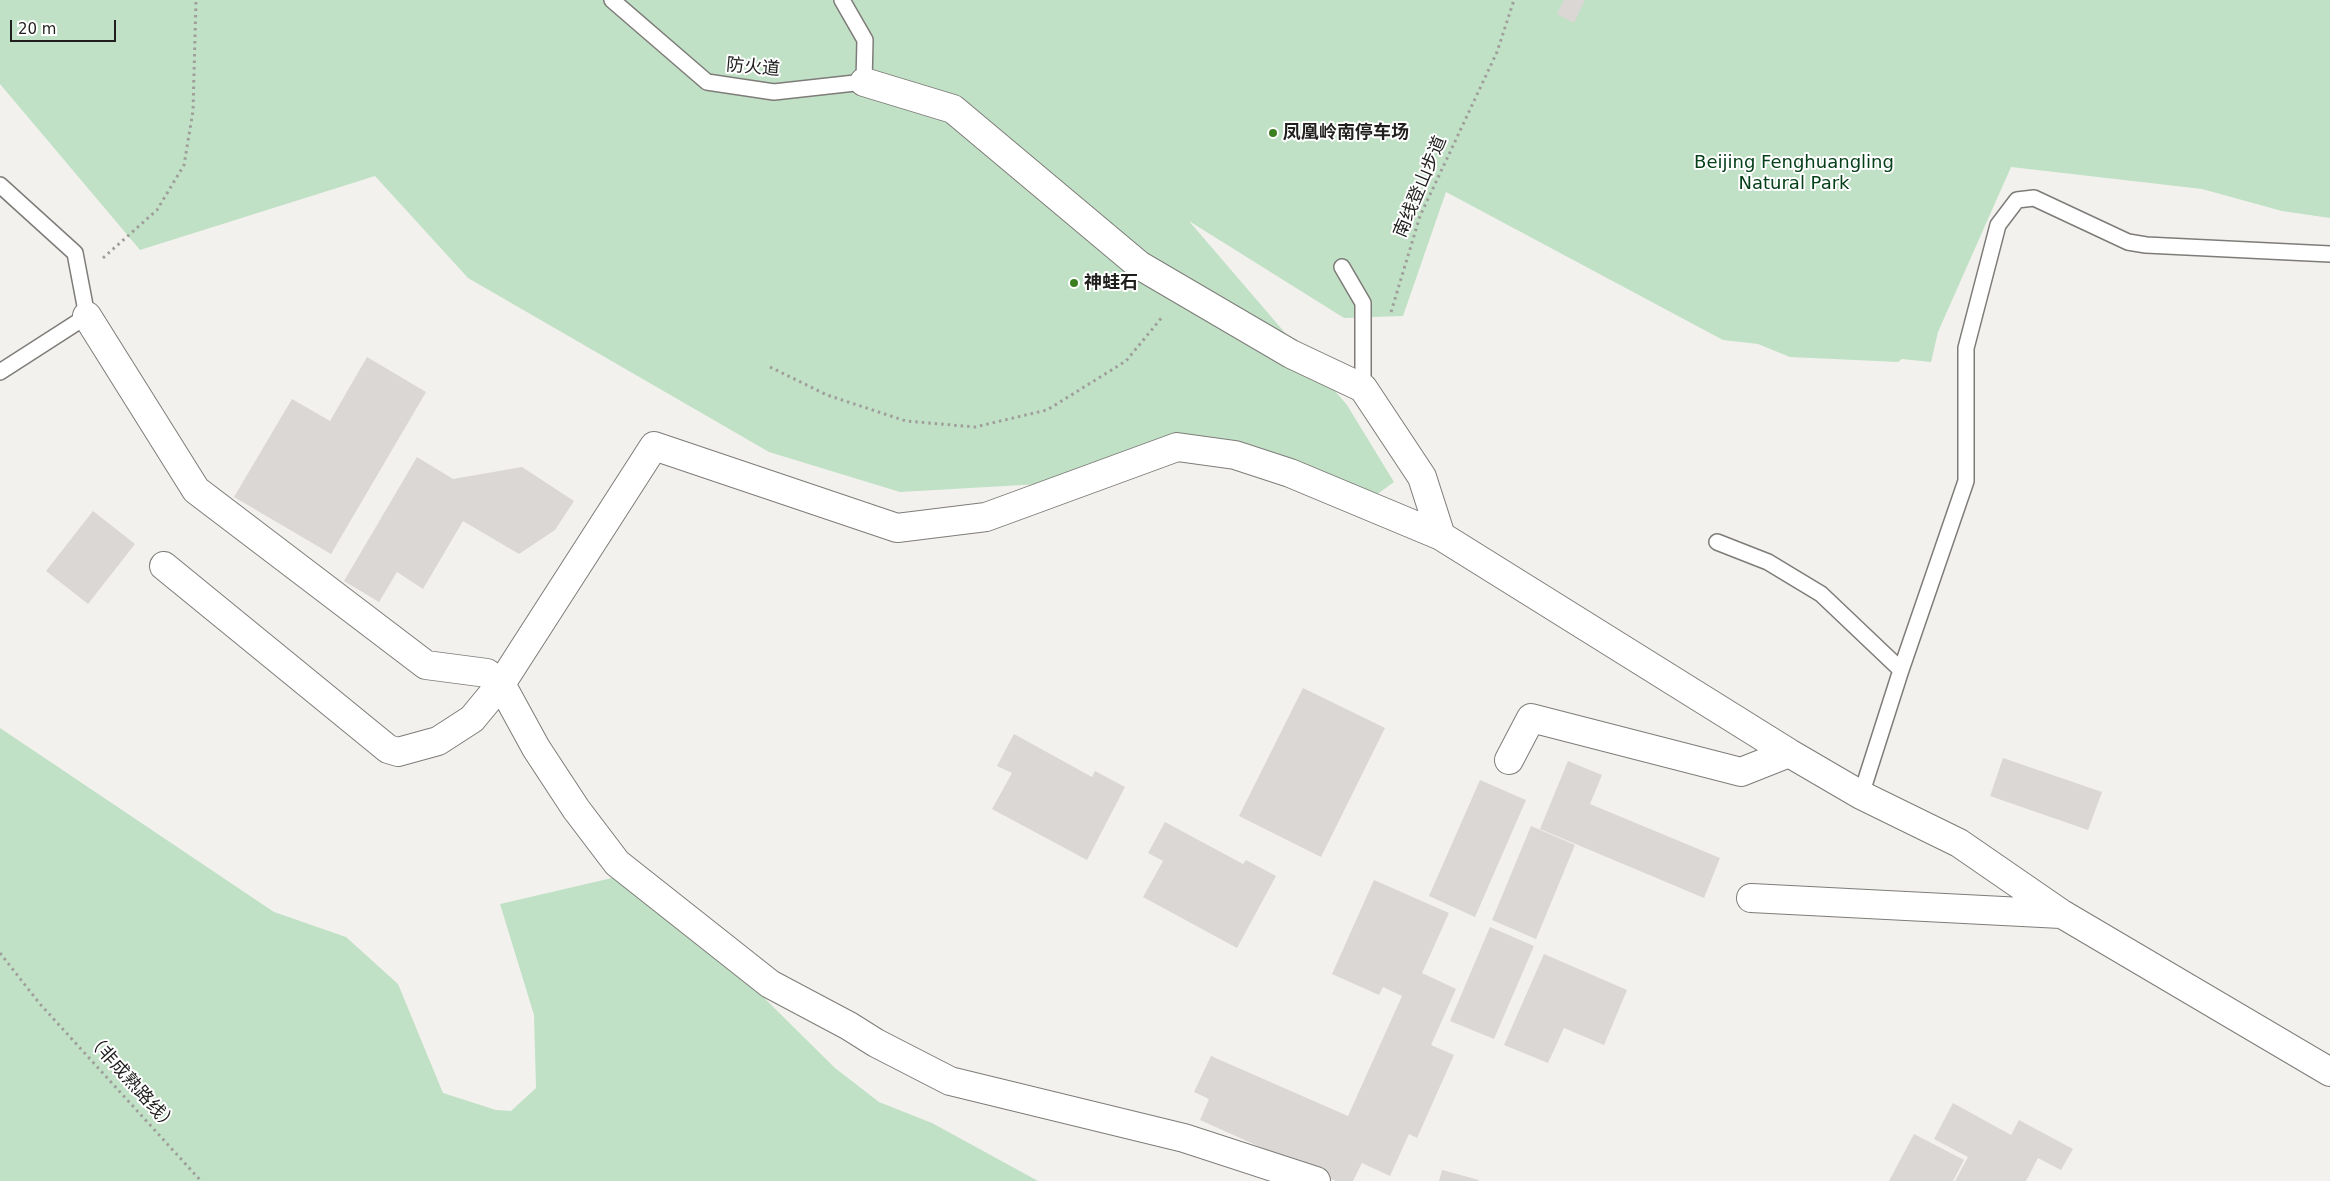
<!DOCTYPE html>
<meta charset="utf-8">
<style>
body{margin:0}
#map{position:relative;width:2330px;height:1181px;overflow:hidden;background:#f3f1ee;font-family:"DejaVu Sans",sans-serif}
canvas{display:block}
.scale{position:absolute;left:10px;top:20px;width:106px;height:22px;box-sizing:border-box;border:2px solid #201f1e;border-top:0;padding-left:6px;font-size:15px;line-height:18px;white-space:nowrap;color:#201f1e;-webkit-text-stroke:4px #fff;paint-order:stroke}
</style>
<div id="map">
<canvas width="2330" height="1181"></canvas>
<div class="scale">20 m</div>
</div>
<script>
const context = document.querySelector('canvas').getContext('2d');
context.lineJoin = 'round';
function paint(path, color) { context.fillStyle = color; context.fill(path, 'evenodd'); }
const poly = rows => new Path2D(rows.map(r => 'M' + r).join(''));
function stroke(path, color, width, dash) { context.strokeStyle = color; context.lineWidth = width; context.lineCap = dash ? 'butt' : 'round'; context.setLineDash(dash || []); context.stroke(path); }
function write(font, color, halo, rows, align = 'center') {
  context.font = font + ' "DejaVu Sans","Noto Sans SC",sans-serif'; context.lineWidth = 4; context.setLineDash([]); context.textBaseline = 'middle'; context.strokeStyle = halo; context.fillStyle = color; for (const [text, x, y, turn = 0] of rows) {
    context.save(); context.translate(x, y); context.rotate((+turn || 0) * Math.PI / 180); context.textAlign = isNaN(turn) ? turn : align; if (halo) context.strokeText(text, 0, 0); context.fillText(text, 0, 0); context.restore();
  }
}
paint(poly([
 [0,0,2330,0,2330,218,2282,211,2202,189,2011,167,1938,332,1931,362,1902,359,1898,362,1790,357,1758,344,1723,340,1446,192,1403,316,1344,318,1189,221,1347,405,1394,482,1372,498,1178,442,1040,484,900,492,769,452,468,278,375,176,140,250,0,84],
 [0,728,274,912,346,937,398,984,443,1093,496,1110,511,1111,536,1088,534,1015,500,904,612,878,746,980,835,1068,879,1102,932,1123,1038,1181,0,1181]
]), '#c0e1c5');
paint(poly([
 [1564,0,1585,0,1574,23,1557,14],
 [367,357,426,392,331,554,234,497,292,399,330,421],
 [417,457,453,479,522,467,574,501,555,530,519,554,463,521,423,589,397,572,379,602,344,581],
 [93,511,135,544,88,604,46,571],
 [1303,688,1385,728,1321,857,1239,816],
 [1014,734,1092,777,1095,771,1125,787,1087,860,992,809,1012,773,997,766],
 [2003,758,2102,792,2088,830,1990,796],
 [1568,761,1602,775,1590,804,1720,858,1704,898,1540,829],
 [1480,780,1526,800,1475,917,1429,896],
 [1165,822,1243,864,1246,860,1276,876,1237,948,1143,897,1163,861,1148,853],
 [1531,826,1575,845,1536,939,1492,920],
 [1374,880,1449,913,1422,973,1456,989,1431,1045,1454,1055,1417,1138,1409,1134,1390,1176,1362,1163,1353,1181,1336,1181,1200,1120,1209,1099,1194,1092,1211,1056,1348,1116,1402,996,1383,987,1379,995,1332,974],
 [1490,927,1534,946,1494,1039,1450,1021],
 [1544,954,1627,990,1604,1045,1564,1028,1548,1063,1504,1045],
 [1953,1103,2011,1135,2019,1120,2073,1149,2061,1170,2038,1158,2026,1181,1955,1181,1968,1157,1934,1139],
 [1914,1134,1964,1160,1953,1181,1889,1181],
 [1442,1170,1479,1180,1478,1181,1439,1181]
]), '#dad7d4');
const lane = poly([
 [612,0,707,82,774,92,864,82,865,40,842,0],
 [0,185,75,253,87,316,0,372],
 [1342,267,1363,303,1363,388],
 [1717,542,1768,562,1821,594,1901,670,1861,795],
 [1901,670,1966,481,1966,348,1998,225,2017,200,2034,198,2128,242,2146,245,2330,254]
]);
const street = poly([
 [864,82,953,109,1139,265,1291,354,1363,388,1422,477,1441,536,1789,753,1861,795,1959,843,2062,914,2330,1072],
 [87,316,196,490,426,665,487,673,501,684,536,748,576,809,617,863,770,984,849,1026,876,1043,950,1081,1184,1138,1316,1181],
 [164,566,388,749,398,752,438,741,472,719,501,684,654,446,897,528,986,517,1177,447,1235,455,1290,473,1441,536],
 [1509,760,1531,718,1741,772,1789,753],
 [1751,898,2061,914]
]);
stroke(lane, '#7e7c79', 18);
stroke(street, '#7e7c79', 30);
stroke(poly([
 [103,258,157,210,184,165,193,111,196,0],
 [1391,312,1420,216,1497,52,1514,0],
 [770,367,827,395,906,421,975,427,1047,410,1126,361,1163,316],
 [0,953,40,1004,201,1181]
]), '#9f9e9b', 3, [2.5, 4]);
stroke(lane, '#fff', 15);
stroke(street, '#fff', 28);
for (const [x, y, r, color] of [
 [1273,133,5,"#3b7f21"],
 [1074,283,5,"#3b7f21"]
]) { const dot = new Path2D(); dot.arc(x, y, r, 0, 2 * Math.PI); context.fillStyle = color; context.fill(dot); stroke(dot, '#fff', 2); }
write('18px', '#201f1e', '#fff', [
 ["防火道",753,68,5],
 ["南线登山步道",1421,187,-67],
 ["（非成熟路线）",131,1083,48]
]);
write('bold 18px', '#201f1e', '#fff', [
 ["凤凰岭南停车场",1283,133],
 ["神蛙石",1084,283]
], 'left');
write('18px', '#054019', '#fff', [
 ["Beijing Fenghuangling",1794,163],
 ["Natural Park",1794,184]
]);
</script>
